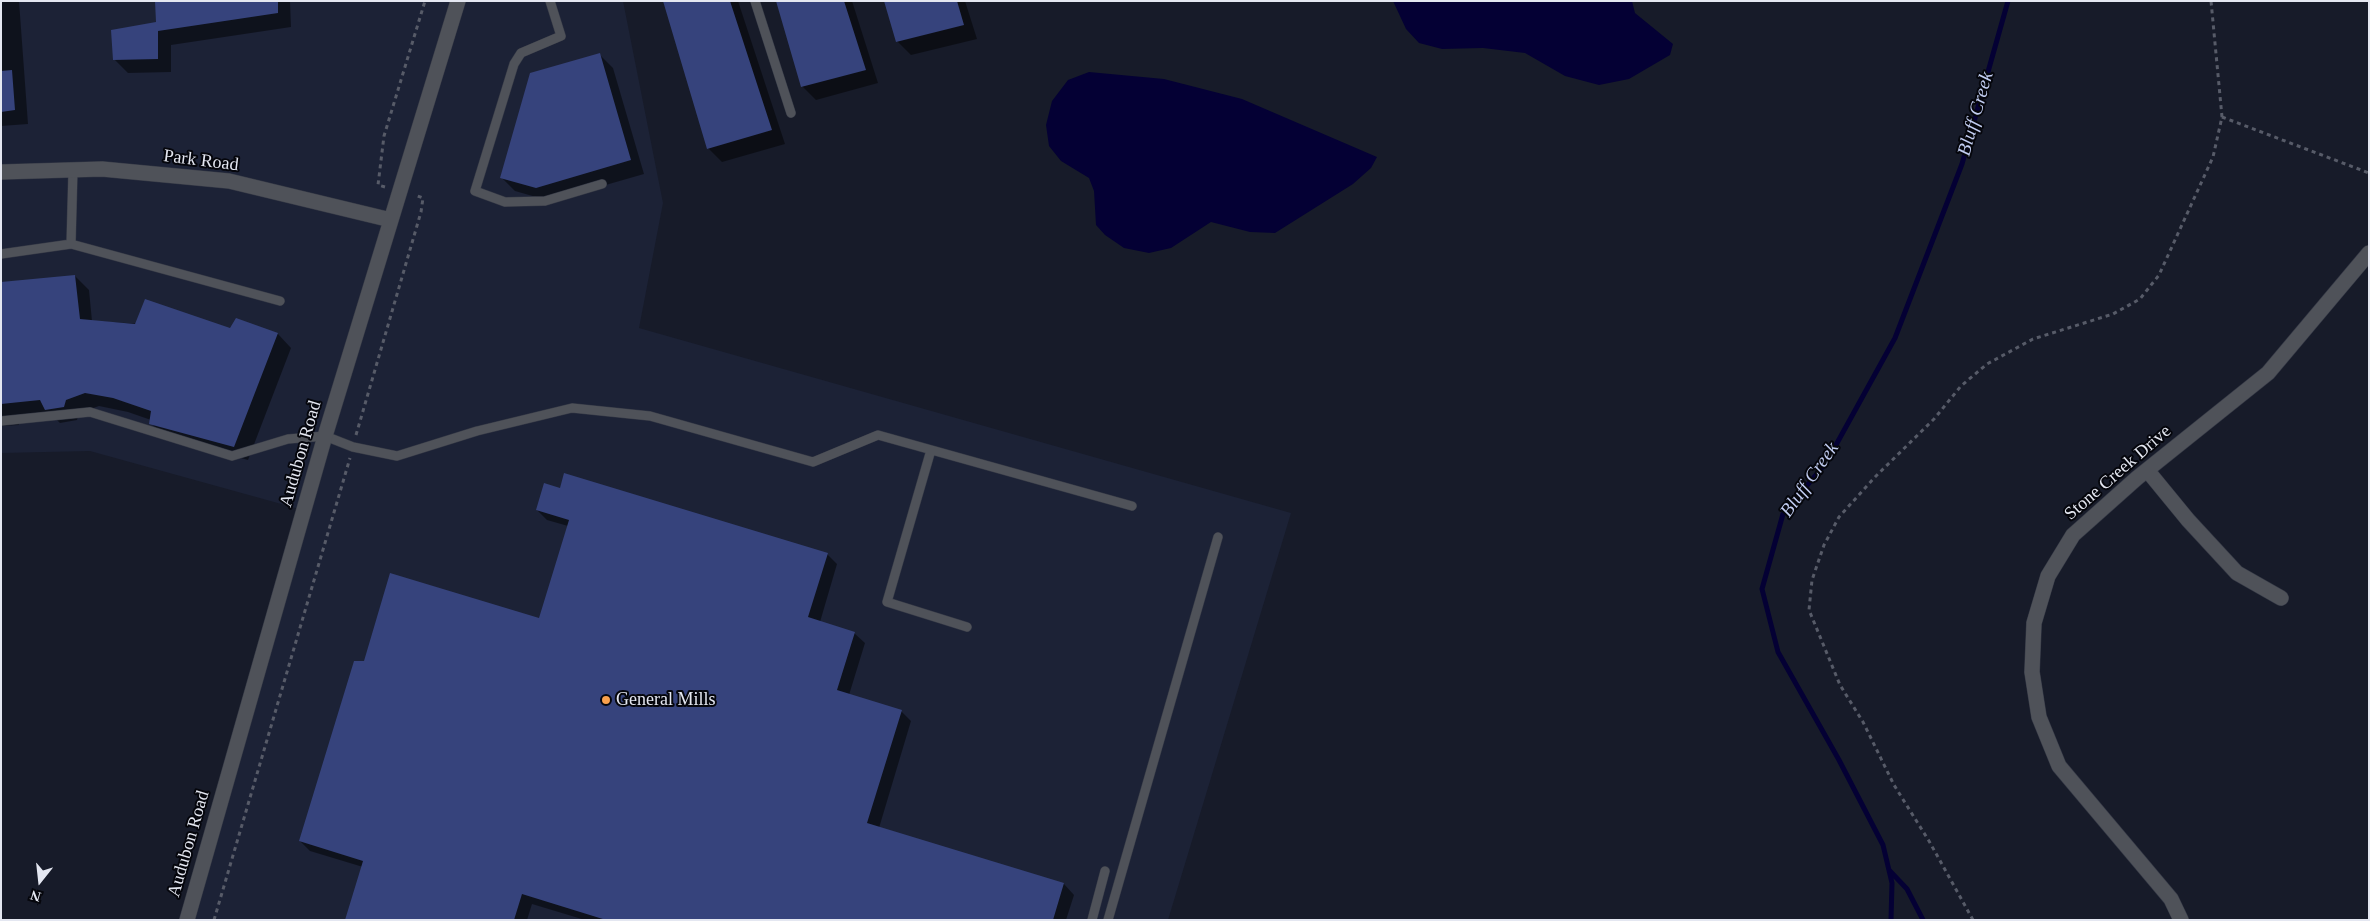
<!DOCTYPE html>
<style>
body{margin:0}
#map{position:relative;width:2370px;height:921px;overflow:hidden;background:#171b29;font-family:"Times New Roman",serif}
canvas{display:block}
.frame{position:absolute;inset:0;border:2px solid #e4e7f1;pointer-events:none}
.north{position:absolute;left:15px;top:856px;width:50px;height:50px;-webkit-text-stroke:4px #05060c;paint-order:stroke;rotate:196deg;font-size:14px;font-weight:700;line-height:20px;text-align:center;color:#e4e7f1}
.north::after{content:'';display:block;margin:auto;width:18px;height:22px;background:#e4e7f1;clip-path:polygon(50% 0,100% 100%,50% 72%,0 100%)}
</style>
<div id="map">
<canvas width="2370" height="921"></canvas>
<div class="frame"></div>
<div class="north">N</div>
</div>
<script>
const context = document.querySelector('canvas').getContext('2d');
context.lineJoin = 'round';
function paint(path, color) { context.fillStyle = color; context.fill(path, 'evenodd'); }
const poly = rows => new Path2D(rows.map(r => 'M' + r).join(''));
function stroke(path, color, width, dash) { context.strokeStyle = color; context.lineWidth = width; context.lineCap = dash ? 'butt' : 'round'; context.setLineDash(dash || []); context.stroke(path); }
function write(font, color, halo, rows, align = 'center') {
  context.font = font + ' "Times New Roman",serif'; context.lineWidth = 4; context.setLineDash([]); context.textBaseline = 'middle'; context.strokeStyle = halo; context.fillStyle = color; for (const [text, x, y, turn = 0] of rows) {
    context.save(); context.translate(x, y); context.rotate((+turn || 0) * Math.PI / 180); context.textAlign = isNaN(turn) ? turn : align; if (halo) context.strokeText(text, 0, 0); context.fillText(text, 0, 0); context.restore();
  }
}
paint(poly([
 [1,1,623,1,663,203,639,328,1291,513,1168,920,187,920,303,510,90,451,1,453]
]), '#1c2236');
paint(poly([
 [1393,1,1632,1,1635,13,1673,44,1670,55,1629,79,1599,85,1565,76,1525,53,1483,48,1442,49,1419,43,1406,29],
 [1089,72,1164,79,1242,99,1377,157,1371,168,1353,184,1275,233,1250,232,1211,222,1171,248,1149,253,1124,248,1105,235,1096,225,1094,191,1089,178,1061,161,1049,146,1046,125,1052,101,1068,80]
]), '#040034');
paint(poly([
 [1,1,19,1,28,124,1,126],
 [156,1,290,1,291,27,171,45,171,72,128,73,114,59,157,23],
 [664,1,738,1,785,144,722,162,708,148],
 [777,1,852,1,878,83,816,100,802,86],
 [886,1,965,1,977,39,911,55,897,41],
 [599,54,613,68,644,174,550,201,515,191,501,177],
 [75,276,89,290,92,321,230,329,236,320,278,334,291,348,248,460,164,437,151,423,151,420,128,412,99,406,79,413,77,420,60,423,51,414,18,417,19,425,1,426,1,283],
 [537,510,827,554,837,564,820,622,854,633,865,643,849,695,901,711,911,721,879,828,1064,884,1074,895,1066,920,585,920,532,904,527,920,350,920,363,867,310,851,300,841,365,663,540,620,568,526,547,520]
]), '#0007');
stroke(poly([
 [1889,870,1907,889,1923,920],
 [1891,920,1892,883,1883,845,1839,760,1778,652,1762,589,1783,514,1826,463,1895,338,1962,164,2008,1]
]), '#040034', 5);
paint(poly([
 [155,1,278,1,278,13,158,31,158,59,113,60,111,30,156,22],
 [663,1,730,1,772,130,707,149],
 [776,1,844,1,866,70,801,87],
 [884,1,957,1,964,25,896,42],
 [600,53,631,160,536,188,500,178,530,73],
 [12,70,15,110,1,112,1,71],
 [75,275,80,319,135,324,145,299,230,328,236,318,278,333,234,447,149,424,151,411,113,398,85,393,66,400,64,407,45,410,40,400,1,404,1,282],
 [564,473,828,553,808,617,855,632,837,690,902,710,867,823,1064,883,1053,920,606,920,522,894,514,920,345,920,363,861,299,841,354,661,364,661,390,573,539,618,569,520,536,510,544,483,560,488]
]), '#36437c');
const service = poly([
 [550,1,561,36,521,53,514,64,475,191,505,202,545,201,602,184],
 [755,1,791,113],
 [71,244,280,301],
 [1,254,71,244,73,170],
 [1,421,90,412,232,456,288,439,325,436,353,447,397,456,477,431,572,408,650,416,813,462,878,435,1132,506],
 [931,450,887,602,967,627],
 [1092,920,1105,871],
 [1108,920,1218,537]
]);
const minor = poly([
 [2147,470,2188,520,2237,573,2281,598],
 [2181,920,2171,899,2059,766,2039,717,2032,672,2034,623,2048,576,2073,535,2137,478,2268,373,2369,253]
]);
const tertiary = poly([
 [1,172,102,169,229,181,391,220],
 [187,920,325,436,458,1]
]);
stroke(service, '#343845', 10);
stroke(minor, '#343845', 16);
stroke(tertiary, '#343845', 16);
stroke(poly([
 [2222,117,2369,173],
 [385,187,378,185,384,136,425,1],
 [356,435,421,212,423,198,415,195],
 [214,920,350,458],
 [1973,920,1929,841,1894,785,1863,722,1840,685,1809,610,1812,580,1824,545,1839,517,1875,477,1934,419,1961,386,1987,364,2033,339,2113,314,2140,299,2159,275,2213,157,2222,117,2211,1]
]), '#575b68', 3, [4, 4]);
stroke(service, '#4f5259', 9);
stroke(minor, '#4f5259', 15);
stroke(tertiary, '#4f5259', 15);
for (const [x, y, r, color] of [
 [606,700,5,"#f9a04c"]
]) { const dot = new Path2D(); dot.arc(x, y, r, 0, 2 * Math.PI); context.fillStyle = color; context.fill(dot); stroke(dot, '#05060c', 2); }
write('18px', '#e4e7f1', '#05060c', [
 ["Park Road",201,161,7],
 ["Audubon Road",301,454,-74],
 ["Stone Creek Drive",2118,473,-41],
 ["Audubon Road",189,844,-74]
]);
write('18px', '#e4e7f1', '#05060c', [
 ["General Mills",616,700]
], 'left');
write('italic 19px', '#c1ccf0', '#05060c', [
 ["Bluff Creek",1976,114,-74],
 ["Bluff Creek",1810,480,-55]
]);
</script>
